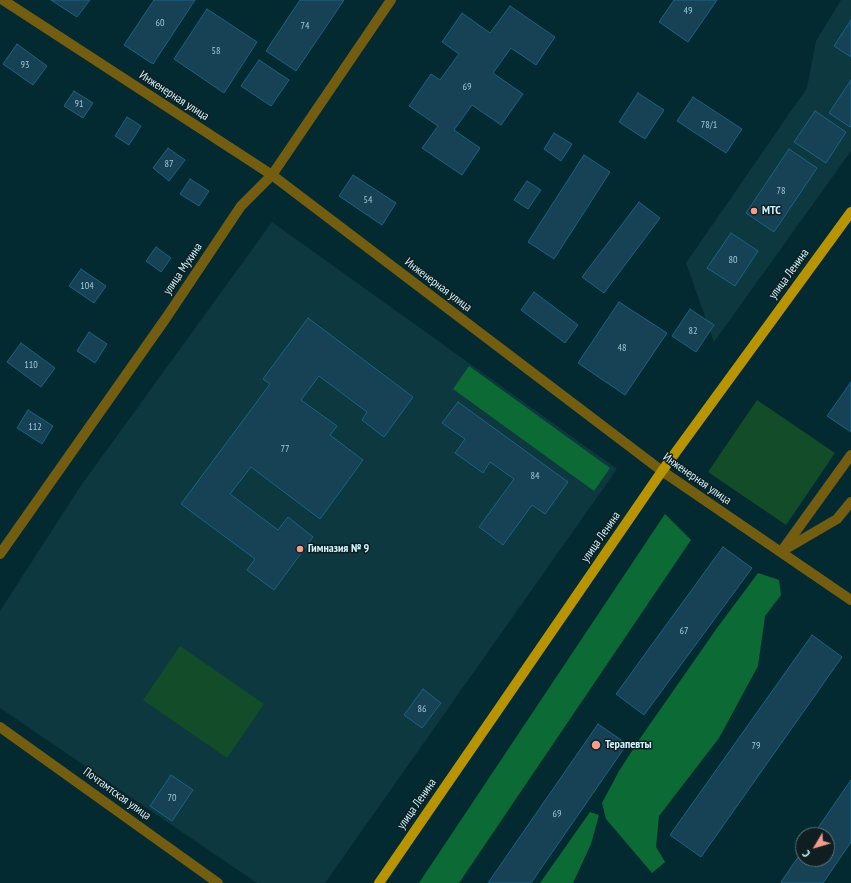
<!DOCTYPE html>
<meta charset="utf-8">
<style>
body{margin:0}
#map{position:relative;width:851px;height:883px;overflow:hidden;background:#042a31;font-family:"PT Sans Narrow",sans-serif}
canvas{display:block}
.north{position:absolute;left:795px;top:827px;width:40px;height:40px;box-sizing:border-box;background:#0f1e21;border:1px solid #5b7479;border-radius:50%;rotate:232deg;font-size:11px;font-weight:700;line-height:16px;text-align:center;color:#cef6fe}
.north::after{content:'';display:block;margin:auto;width:14px;height:18px;background:#f49d8c;clip-path:polygon(50% 0,100% 100%,50% 72%,0 100%)}
</style>
<div id="map">
<canvas width="851" height="883"></canvas>
<div class="north">С</div>
</div>
<script>
const context = document.querySelector('canvas').getContext('2d');
context.lineJoin = 'round';
function paint(path, color) { context.fillStyle = color; context.fill(path, 'evenodd'); }
const poly = rows => new Path2D(rows.map(r => 'M' + r).join(''));
function stroke(path, color, width, dash) { context.strokeStyle = color; context.lineWidth = width; context.lineCap = dash ? 'butt' : 'round'; context.setLineDash(dash || []); context.stroke(path); }
function write(font, color, halo, rows, align = 'center') {
  context.font = font + ' "PT Sans Narrow",sans-serif'; context.lineWidth = 3; context.setLineDash([]); context.textBaseline = 'middle'; context.strokeStyle = halo; context.fillStyle = color; for (const [text, x, y, turn = 0] of rows) {
    context.save(); context.translate(x, y); context.rotate((+turn || 0) * Math.PI / 180); context.textAlign = isNaN(turn) ? turn : align; if (halo) context.strokeText(text, 0, 0); context.fillText(text, 0, 0); context.restore();
  }
}
paint(poly([
 [841,0,851,0,851,151,714,342,686,263,807,88,816,41],
 [272,222,617,469,325,883,257,883,0,708,0,611,80,487]
]), '#0d3840');
paint(poly([
 [757,400,835,453,786,525,708,472],
 [180,646,264,704,227,758,143,700]
]), '#134c28');
paint(poly([
 [469,366,610,468,594,491,453,389],
 [665,514,691,540,459,883,419,883],
 [758,573,779,580,781,595,765,616,758,666,719,738,659,816,656,847,665,862,652,873,606,819,602,803,619,771,641,737,717,628],
 [590,812,599,815,591,844,573,883,540,883]
]), '#0c6a35');
const building = poly([
 [51,0,90,0,77,17,51,0],
 [154,0,195,0,153,64,124,45,154,0],
 [300,0,344,0,296,71,266,51,300,0],
 [674,0,717,0,688,42,659,22,674,0],
 [510,6,555,37,536,65,511,48,493,73,523,94,501,125,472,105,454,130,480,148,462,175,422,148,438,126,409,106,431,74,440,80,459,54,442,42,462,13,490,33,510,6],
 [207,9,257,42,224,93,174,59,207,9],
 [851,20,851,57,834,46,851,20],
 [17,44,47,66,33,85,3,64,17,44],
 [259,60,289,80,271,106,241,86,259,60],
 [851,80,851,126,850,127,829,113,851,80],
 [74,91,93,103,83,118,64,106,74,91],
 [638,93,664,110,645,139,619,122,638,93],
 [693,97,742,129,726,153,677,121,693,97],
 [815,111,846,132,826,163,794,142,815,111],
 [127,117,141,126,129,145,115,136,127,117],
 [554,133,572,144,561,161,544,149,554,133],
 [168,148,185,160,169,181,153,168,168,148],
 [789,149,817,168,774,232,746,213,789,149],
 [584,155,610,172,554,259,528,242,584,155],
 [353,175,396,203,382,225,339,196,353,175],
 [190,179,209,191,199,206,180,194,190,179],
 [527,181,541,190,528,209,514,200,527,181],
 [639,202,660,218,604,293,582,277,639,202],
 [731,233,758,251,735,286,707,268,731,233],
 [156,247,171,258,161,272,146,261,156,247],
 [81,269,106,286,94,303,69,286,81,269],
 [534,292,578,325,565,343,521,310,534,292],
 [619,302,667,333,625,395,578,363,619,302],
 [690,309,714,325,696,352,672,336,690,309],
 [308,318,413,397,384,437,362,420,367,412,319,376,301,400,337,426,330,435,363,460,320,519,251,467,230,494,278,530,288,517,313,537,274,590,247,570,255,559,181,504,270,384,263,379,308,318],
 [89,332,107,344,95,363,77,351,89,332],
 [21,343,55,368,41,387,7,362,21,343],
 [851,382,851,432,827,416,851,382],
 [458,402,568,482,545,514,532,505,503,545,479,527,514,479,490,462,483,473,455,453,465,439,442,423,458,402],
 [28,410,53,426,42,444,17,428,28,410],
 [723,547,752,568,644,715,616,694,723,547],
 [812,635,842,657,701,857,670,835,812,635],
 [423,689,441,703,422,728,404,715,423,689],
 [598,724,627,744,531,883,488,883,598,724],
 [171,775,193,790,172,821,150,806,171,775],
 [851,780,851,842,823,883,782,883,781,882,803,850,803,859,827,859,827,835,813,835,851,780]
]);
paint(building, '#174256');
stroke(building, '#1a6382', 1);
stroke(poly([
 [3,0,272,175,662,471,851,600],
 [784,550,837,519,851,502],
 [781,552,851,455],
 [0,554,166,318,241,206,272,175,391,0],
 [0,727,218,883]
]), '#725d10', 10);
stroke(poly([
 [379,883,662,471,851,212]
]), '#b89500', 10);
for (const [x, y, r, color] of [
 [754,211,4,"#f49d8c"],
 [300,549,4,"#f49d8c"],
 [596,745,5,"#f49d8c"]
]) { const dot = new Path2D(); dot.arc(x, y, r, 0, 2 * Math.PI); context.fillStyle = color; context.fill(dot); stroke(dot, '#0f1e21', 1.5); }
write('10px', '#a0c9d4', null, [
 ["49",688,11],
 ["60",160,23],
 ["74",305,26],
 ["58",216,51],
 ["93",25,65],
 ["69",467,87],
 ["91",79,104],
 ["78/1",709,125],
 ["87",169,164],
 ["78",781,191],
 ["54",368,200],
 ["80",733,260],
 ["104",87,286],
 ["82",693,331],
 ["48",622,348],
 ["110",31,365],
 ["112",35,427],
 ["77",285,449],
 ["84",535,476],
 ["67",684,631],
 ["86",422,709],
 ["79",756,746],
 ["70",172,798],
 ["69",557,814]
]);
write('12px', '#cef6fe', '#0f1e21', [
 ["Инженерная улица",174,96,33],
 ["улица Мухина",183,269,-56],
 ["улица Ленина",789,274,-54],
 ["Инженерная улица",438,285,37],
 ["Инженерная улица",697,479,35],
 ["улица Ленина",601,537,-55],
 ["Почтамтская улица",117,794,36],
 ["улица Ленина",417,804,-55]
]);
write('bold 12px', '#cef6fe', '#0f1e21', [
 ["МТС",762,211],
 ["Гимназия № 9",308,549],
 ["Терапевты",605,745]
], 'left');
</script>
